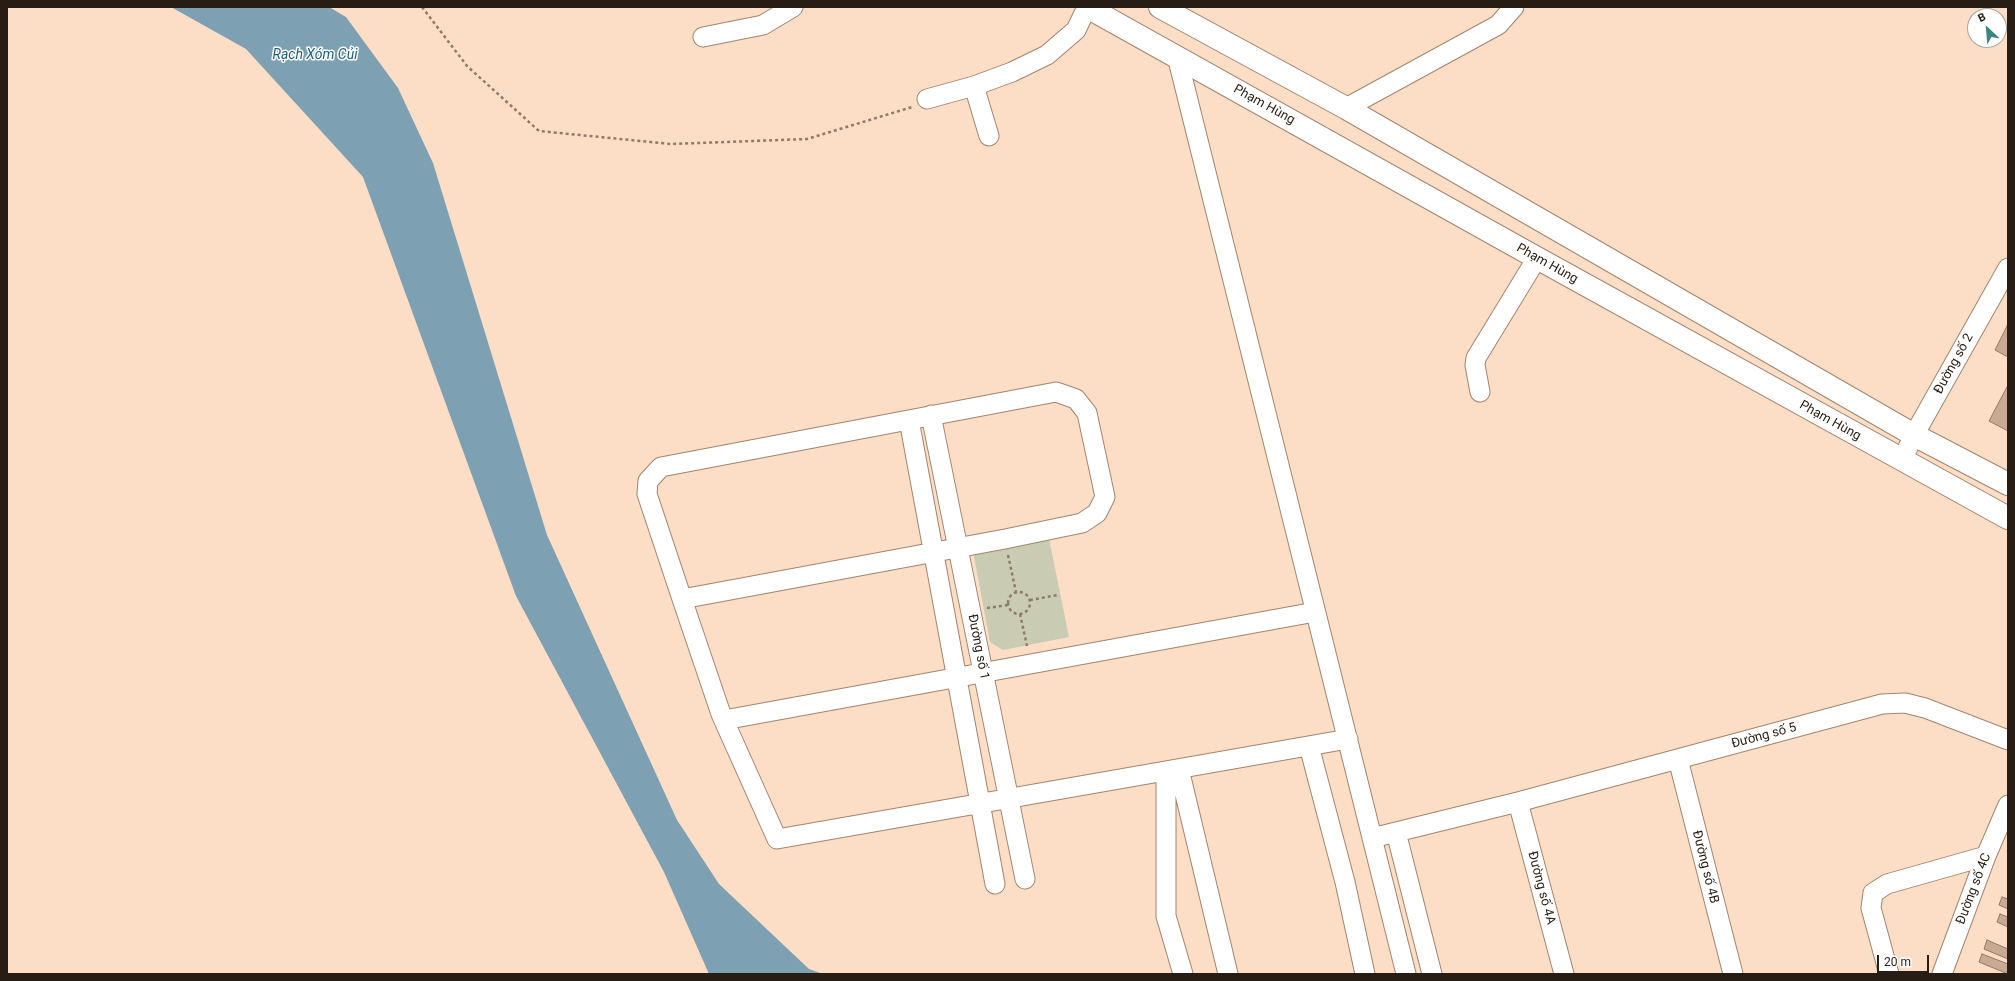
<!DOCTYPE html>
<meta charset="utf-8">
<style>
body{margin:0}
#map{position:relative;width:2015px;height:981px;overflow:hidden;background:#fcddc5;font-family:Roboto,sans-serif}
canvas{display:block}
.frame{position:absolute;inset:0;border:8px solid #281d15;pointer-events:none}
.north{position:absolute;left:1967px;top:8px;width:40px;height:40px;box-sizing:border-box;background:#fff;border:1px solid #a9a5a1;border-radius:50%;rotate:334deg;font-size:11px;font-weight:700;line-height:16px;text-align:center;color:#281d15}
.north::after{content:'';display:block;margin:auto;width:14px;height:18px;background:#3d847e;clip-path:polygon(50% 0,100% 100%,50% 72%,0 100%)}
.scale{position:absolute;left:1877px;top:955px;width:52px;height:18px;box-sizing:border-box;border:2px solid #281d15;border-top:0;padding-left:5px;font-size:12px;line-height:14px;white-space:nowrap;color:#281d15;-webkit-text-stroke:3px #fff;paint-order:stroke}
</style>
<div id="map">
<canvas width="2015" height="981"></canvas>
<div class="frame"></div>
<div class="north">B</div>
<div class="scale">20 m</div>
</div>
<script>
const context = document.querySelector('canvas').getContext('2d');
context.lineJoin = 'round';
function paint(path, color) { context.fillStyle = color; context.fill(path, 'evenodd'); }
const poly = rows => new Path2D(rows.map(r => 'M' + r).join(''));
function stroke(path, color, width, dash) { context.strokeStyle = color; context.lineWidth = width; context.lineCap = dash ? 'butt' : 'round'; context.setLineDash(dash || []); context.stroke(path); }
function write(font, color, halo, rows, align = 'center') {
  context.font = font + ' Roboto,sans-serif'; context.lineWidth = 3; context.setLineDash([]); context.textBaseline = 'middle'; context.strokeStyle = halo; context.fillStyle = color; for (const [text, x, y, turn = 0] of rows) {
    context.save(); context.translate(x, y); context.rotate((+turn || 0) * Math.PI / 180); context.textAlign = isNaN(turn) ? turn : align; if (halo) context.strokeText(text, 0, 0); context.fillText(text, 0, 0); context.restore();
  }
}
paint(poly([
 [1046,524,1069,637,1003,650,990,642,973,551]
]), '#c9cbb3');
paint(poly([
 [171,7,329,7,346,17,398,88,433,163,547,535,677,820,719,884,809,969,823,974,709,974,664,872,516,596,363,177,246,49]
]), '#7da0b2');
const building = poly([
 [2008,324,2008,357,1995,350,2008,324],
 [2008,385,2008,431,1989,421,2008,385],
 [2002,897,2008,899,2008,909,1999,905,2002,897],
 [2000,914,2008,917,2008,927,1997,922,2000,914],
 [1987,940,2008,949,2008,959,1984,949,1987,940],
 [1982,954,2008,964,2008,974,1979,962,1982,954]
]);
paint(building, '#c8aa94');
stroke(building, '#957964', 1);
const minor = poly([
 [703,37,763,25,793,7],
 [1177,56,1406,974],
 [974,86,989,136],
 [927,99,974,86,1012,72,1047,55,1076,30,1087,7],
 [1346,108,1498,25,1514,7],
 [1480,392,1475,365,1476,358,1537,258],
 [931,415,1025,879],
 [909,420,995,884],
 [1902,460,1914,435,2008,268],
 [682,599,1005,539,1082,523,1097,513,1105,497,1087,413,1076,399,1056,392,661,467,648,481,647,494,682,599,721,714,777,839,1348,739],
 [724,720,1315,612],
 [1309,746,1345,882,1365,974],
 [1678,759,1733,974],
 [1179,769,1228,974],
 [1166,771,1166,916,1183,974],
 [1518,802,1564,974],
 [1396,832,1432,974],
 [1372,838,1518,802,1882,704,1905,703,1925,708,2008,740],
 [1889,974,1871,908,1873,893,1887,884,1986,856],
 [1942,974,1986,856,2008,805]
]);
const major = poly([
 [1087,7,1537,258,2008,518],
 [1160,7,1346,108,1914,435,2008,484]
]);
stroke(minor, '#a28570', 21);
stroke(major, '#a28570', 24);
stroke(poly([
 [422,7,467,66,539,131,671,144,807,139,912,107],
 [1008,555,1016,592],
 '1008 603a11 11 0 1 1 22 0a11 11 0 1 1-22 0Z',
 [1030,600,1058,595],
 [987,608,1008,605],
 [1020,614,1027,646]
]), '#8f7b6b', 2.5, [3, 3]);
stroke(minor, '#fff', 19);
stroke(major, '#fff', 22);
write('13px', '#281d15', '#fff', [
 ["Phạm Hùng",1264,105,29],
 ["Phạm Hùng",1547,264,29],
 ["Đường số 2",1954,364,-61],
 ["Phạm Hùng",1830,421,29],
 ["Đường số 1",978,647,79],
 ["Đường số 5",1764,736,-15],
 ["Đường số 4B",1705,867,76],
 ["Đường số 4A",1541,888,75],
 ["Đường số 4C",1974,889,-69]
]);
write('italic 14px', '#1d5e78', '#fff', [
 ["Rạch Xóm Củi",315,55]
]);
</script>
